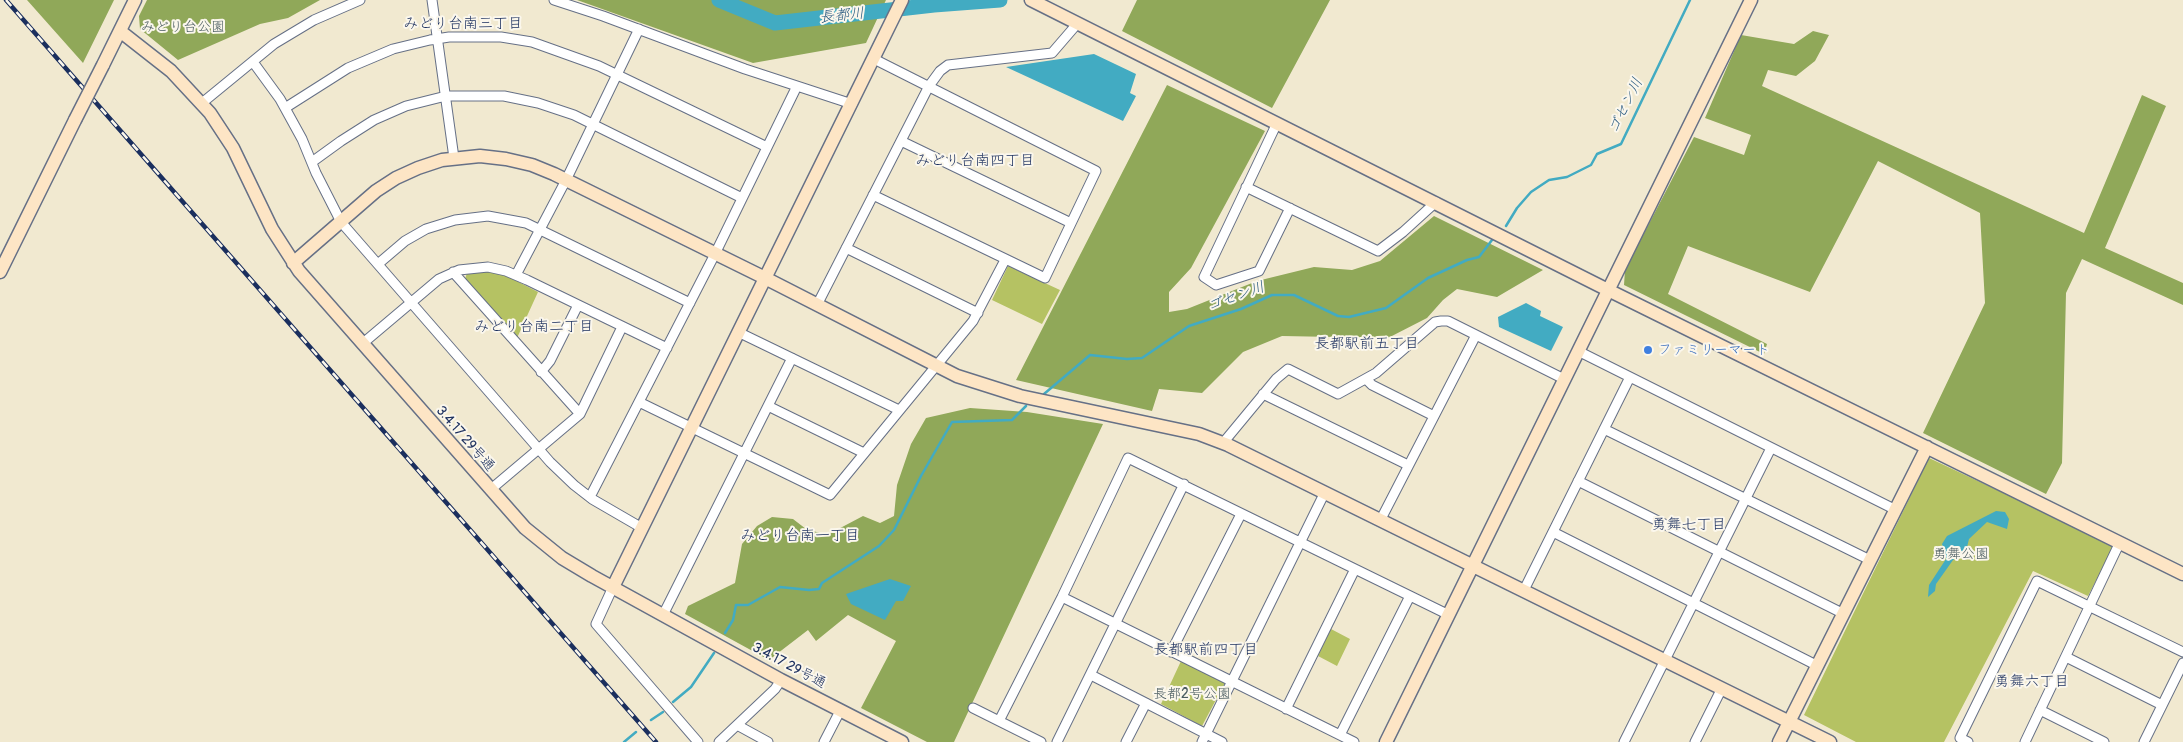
<!DOCTYPE html>
<meta charset="utf-8">
<style>
body{margin:0}
canvas{display:block;background:#f1e9d0}
</style>
<canvas width="2183" height="742"></canvas>
<script>
const context = document.querySelector('canvas').getContext('2d');
context.lineJoin = 'round';
function paint(path, color) { context.fillStyle = color; context.fill(path, 'evenodd'); }
const poly = rows => new Path2D(rows.map(r => 'M' + r).join(''));
function stroke(path, color, width, dash) { context.strokeStyle = color; context.lineWidth = width; context.lineCap = dash ? 'butt' : 'round'; context.setLineDash(dash || []); context.stroke(path); }
function write(font, color, halo, rows, align = 'center') {
  context.font = font + ' Pangolin,"Klee One",sans-serif'; context.lineWidth = 4; context.setLineDash([]); context.textBaseline = 'middle'; context.strokeStyle = halo; context.fillStyle = color; for (const [text, x, y, turn = 0] of rows) {
    context.save(); context.translate(x, y); context.rotate((+turn || 0) * Math.PI / 180); context.textAlign = isNaN(turn) ? turn : align; if (halo) context.strokeText(text, 0, 0); context.fillText(text, 0, 0); context.restore();
  }
}
paint(poly([
 [1008,266,1060,290,1042,324,992,300],
 [486,271,503,274,538,292,517,338,465,279,467,273],
 [1929,458,2114,545,2088,596,2033,571,1944,742,1856,742,1804,715],
 [1331,629,1350,639,1337,666,1318,656],
 [1181,661,1225,683,1202,726,1161,704]
]), '#b5c263');
paint(poly([
 [27,0,114,0,83,63],
 [147,0,320,0,288,18,260,24,178,60,140,29,139,16],
 [577,0,886,0,866,43,753,63],
 [1137,0,1330,0,1272,108,1122,31],
 [1813,31,1829,35,1815,61,1796,76,1768,70,1762,86,2084,233,2142,95,2166,106,2105,248,2183,283,2183,305,2082,259,2066,293,2062,463,2046,494,1923,433,1985,303,1980,213,1878,161,1810,292,1688,246,1668,294,1767,344,1764,354,1624,285,1625,270,1694,137,1744,155,1751,135,1705,118,1741,35,1794,44],
 [1167,85,1265,131,1191,268,1169,292,1169,312,1187,309,1257,281,1314,267,1352,270,1380,261,1434,216,1543,270,1497,297,1457,289,1443,300,1427,318,1388,338,1282,336,1243,352,1202,393,1159,389,1152,411,1016,380],
 [970,408,1027,412,1103,424,954,742,927,742,861,708,896,641,848,615,816,641,808,630,769,660,685,614,688,606,735,583,742,544,757,526,772,517,793,519,806,529,827,535,863,516,880,523,894,516,897,485,911,444,926,418]
]), '#90a859');
paint(poly([
 [1094,54,1136,74,1130,93,1136,96,1123,121,1006,67],
 [1526,303,1541,311,1540,316,1563,327,1551,351,1499,327,1498,317],
 [1996,511,2005,512,2009,519,2007,529,1987,522,1969,539,1966,551,1953,560,1936,584,1935,591,1928,597,1929,585,1946,559,1942,544,1947,536],
 [890,579,911,586,903,601,896,601,885,620,851,604,846,594]
]), '#42abc2');
stroke(poly([
 [1506,226,1517,208,1531,192,1549,180,1567,177,1591,165,1597,154,1621,144,1690,0],
 [1044,394,1090,355,1127,359,1142,358,1189,326,1241,309,1272,295,1294,295,1338,316,1349,317,1386,308,1428,278,1467,260,1479,257,1492,240],
 [725,633,733,620,736,605,748,605,780,587,809,590,819,589,822,583,879,546,894,530,921,476,952,422,1012,420,1026,406],
 [673,702,691,687,714,653],
 [651,720,663,712],
 [624,742,636,732]
]), '#42abc2', 2.5);
stroke(poly([
 [719,0,775,23,934,5,1000,0]
]), '#42abc2', 15);
const street = poly([
 [432,0,454,158],
 [554,0,603,16,745,69,852,104],
 [253,62,280,99,302,139,316,173,341,222,550,462,574,485,592,499,642,528],
 [202,103,274,44,314,20,360,0],
 [285,108,348,68,393,49,430,40,449,37,501,37,532,42,599,66,767,147],
 [1277,123,1204,277,1216,285,1259,271,1290,208],
 [901,141,1071,223],
 [312,162,341,141,374,120,406,106,446,96,504,96,538,103,574,115,742,198],
 [1246,187,1378,251,1403,232,1436,202],
 [873,195,1045,278,1096,171,874,59],
 [846,248,978,313],
 [378,264,405,241,426,229,455,220,488,216,526,223,690,303],
 [453,272,580,414],
 [516,275,566,180,639,29],
 [817,305,929,86,940,71,948,65,1052,53,1077,24],
 [738,332,899,410],
 [362,344,439,279,459,270,488,267,506,271,527,280,667,348],
 [1578,351,1896,510],
 [541,372,550,361,578,305],
 [1366,379,1372,385,1434,416],
 [1263,394,1408,465],
 [639,402,830,495,973,321,1005,260],
 [768,406,864,453],
 [1604,429,1870,560],
 [1223,443,1276,379,1288,369,1338,394,1376,373,1435,322,1441,321,1448,321,1564,379],
 [1578,481,1844,614],
 [490,490,580,414,622,327],
 [590,497,715,254,797,86],
 [1381,519,1476,335],
 [1553,532,1818,666],
 [613,587,596,624,698,742],
 [1524,590,1630,377],
 [1062,597,1354,742],
 [663,615,792,358],
 [1171,652,1241,514],
 [2066,657,2162,705],
 [1091,675,1222,742],
 [973,708,1041,742],
 [1286,709,1355,569],
 [2040,710,2104,742],
 [999,721,1062,597,1128,458,1447,614],
 [737,725,768,742],
 [1340,735,1410,596],
 [719,742,775,689,781,680],
 [824,742,840,711],
 [1057,742,1184,484],
 [1126,742,1146,703],
 [1202,742,1325,492],
 [1624,742,1771,448],
 [1695,742,1722,688],
 [1968,742,1960,738,2037,581,2183,652],
 [2025,742,2120,542],
 [2144,742,2183,663]
]);
const secondary = poly([
 [1031,0,1608,290,2183,574],
 [120,31,171,71,210,113,233,148,272,229,299,271,525,528,562,558,592,576,781,680,902,742],
 [103,65,135,0],
 [293,263,376,191,396,178,418,168,442,160,480,156,506,159,532,165,554,174,765,278,957,376,1020,396,1199,434,1228,445,1830,742],
 [0,272,75,120],
 [613,587,902,0],
 [1386,742,1751,0],
 [1779,742,1927,447]
]);
stroke(street, '#667086', 11);
stroke(secondary, '#667086', 15);
stroke(street, '#fff', 9);
stroke(secondary, '#fde5c5', 12);
const rail = poly([
 [6,0,656,742]
]);
stroke(rail, '#1b2f5e', 4.5);
stroke(rail, '#fbf7ec', 2.5, [8]);
const secondaryBridge = poly([
 [75,120,103,65]
]);
stroke(secondaryBridge, '#667086', 15, []);
stroke(secondaryBridge, '#fde5c5', 12);
for (const [x, y, r, color] of [
 [1648,350,5,"#3f7fe0"]
]) { const dot = new Path2D(); dot.arc(x, y, r, 0, 2 * Math.PI); context.fillStyle = color; context.fill(dot); stroke(dot, '#fbf7ec', 2); }
write('14px', '#495b60', '#fbf7ec', [
 ["みどり台公園",183,27],
 ["勇舞公園",1961,554],
 ["長都2号公園",1192,694]
]);
write('14px', '#366cbe', '#fbf7ec', [
 ["ファミリーマート",1658,350]
], 'left');
write('14px', '#1b2f5e', '#fbf7ec', [
 ["3.4.17 29号通",465,439,49],
 ["3.4.17 29号通",789,666,28]
]);
write('italic 15px', '#295a81', '#fbf7ec', [
 ["長都川",842,16,-6],
 ["ゴセン川",1626,106,-64],
 ["ゴセン川",1236,297,-20]
]);
write('15px', '#1b2f5e', '#fbf7ec', [
 ["みどり台南三丁目",463,24],
 ["みどり台南四丁目",975,161],
 ["みどり台南二丁目",534,327],
 ["長都駅前五丁目",1367,344],
 ["勇舞七丁目",1689,525],
 ["みどり台南一丁目",800,536],
 ["長都駅前四丁目",1206,650],
 ["勇舞六丁目",2032,682]
]);
</script>
